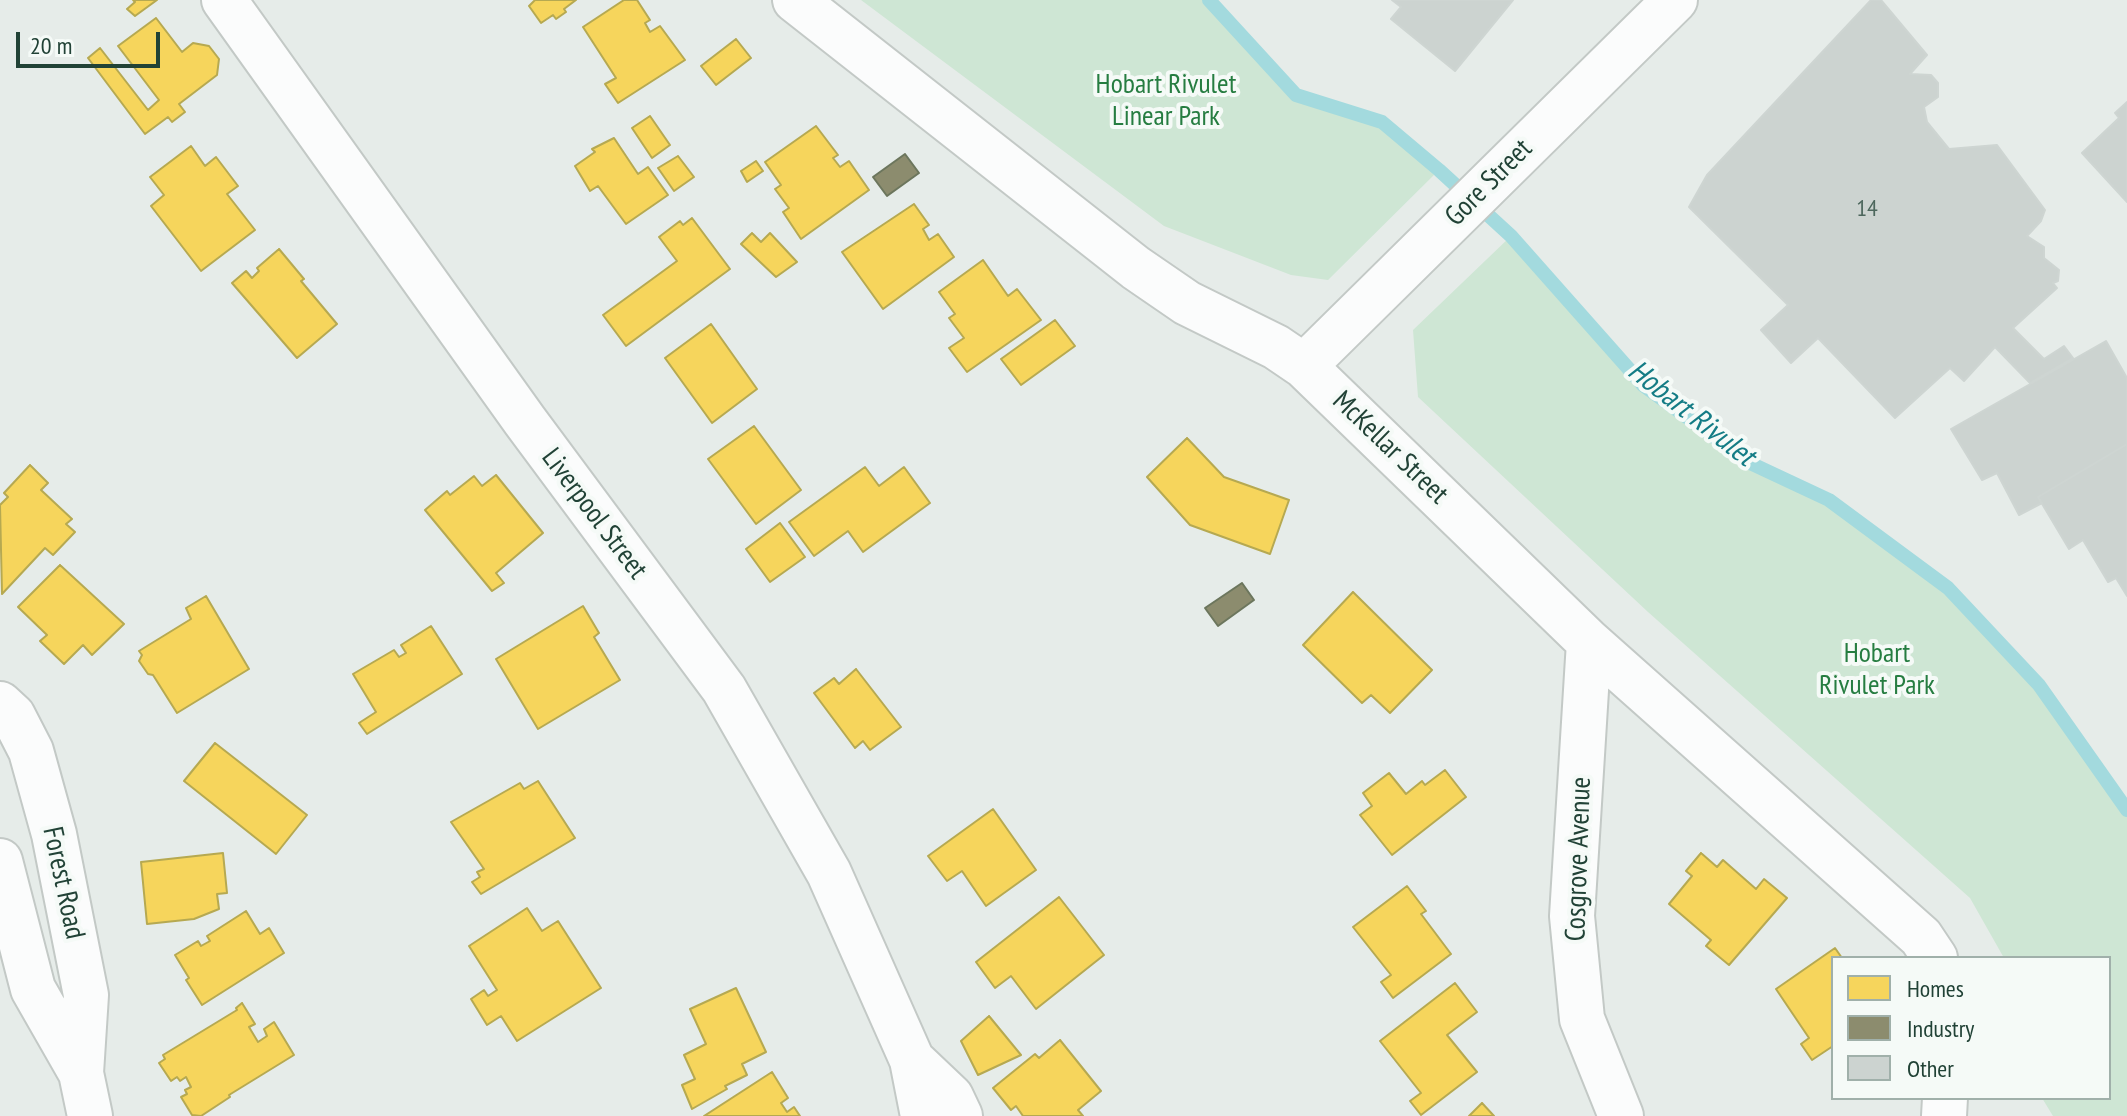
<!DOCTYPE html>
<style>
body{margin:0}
#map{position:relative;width:2127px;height:1116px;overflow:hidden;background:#e6ece9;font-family:"PT Sans Narrow",sans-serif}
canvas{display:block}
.legend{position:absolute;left:1831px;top:956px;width:280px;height:144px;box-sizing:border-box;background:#f5faf7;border:2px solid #a0b0aa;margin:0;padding:10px 14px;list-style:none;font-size:24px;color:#214236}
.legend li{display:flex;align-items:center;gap:16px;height:40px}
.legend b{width:40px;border:2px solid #a0b0aa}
.scale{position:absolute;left:16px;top:32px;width:144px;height:36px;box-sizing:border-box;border:4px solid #214236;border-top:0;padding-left:10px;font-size:24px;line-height:28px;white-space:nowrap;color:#214236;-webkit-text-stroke:6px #f5faf7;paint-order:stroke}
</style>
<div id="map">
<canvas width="2127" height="1116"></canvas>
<ul class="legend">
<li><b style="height:22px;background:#f6d55c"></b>Homes</li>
<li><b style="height:22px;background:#8c8c6e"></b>Industry</li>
<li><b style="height:22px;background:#ccd3d0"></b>Other</li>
</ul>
<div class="scale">20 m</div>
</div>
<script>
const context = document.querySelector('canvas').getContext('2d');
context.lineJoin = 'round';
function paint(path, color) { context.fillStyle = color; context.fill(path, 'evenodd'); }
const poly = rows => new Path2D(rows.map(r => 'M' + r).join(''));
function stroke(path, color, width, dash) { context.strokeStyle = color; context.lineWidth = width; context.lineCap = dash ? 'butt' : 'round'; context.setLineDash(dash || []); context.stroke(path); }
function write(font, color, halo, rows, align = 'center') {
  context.font = font + ' "PT Sans Narrow",sans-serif'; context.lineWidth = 8; context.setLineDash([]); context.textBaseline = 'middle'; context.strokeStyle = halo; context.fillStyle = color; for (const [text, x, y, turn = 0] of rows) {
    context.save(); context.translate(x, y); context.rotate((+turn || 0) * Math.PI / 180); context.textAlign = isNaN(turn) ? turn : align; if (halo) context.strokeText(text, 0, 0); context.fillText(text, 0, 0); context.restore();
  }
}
paint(poly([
 [861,0,1209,0,1296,95,1382,122,1439,170,1328,280,1291,275,1164,226],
 [1511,236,1643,385,1750,463,1829,500,1948,588,2039,685,2127,810,2127,1116,2053,1116,2042,1098,2109,1098,2109,958,2004,958,1970,898,1648,612,1418,397,1413,330]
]), '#cee6d4');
const homes = poly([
 [133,0,157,0,135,16,127,9,135,2,133,0],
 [535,0,576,0,564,9,566,12,556,19,553,15,541,23,529,6,535,0],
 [624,0,637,0,650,20,645,23,650,32,660,26,685,60,618,103,605,84,616,78,583,27,624,0],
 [156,18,182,52,193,43,209,46,219,59,217,75,179,104,185,112,172,122,168,117,145,134,88,58,100,48,148,110,159,100,118,46,156,18],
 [736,39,751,58,716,85,701,66,736,39],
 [650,116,670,145,652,158,632,128,650,116],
 [816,126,838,155,833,158,840,167,849,161,869,190,801,239,783,212,789,208,775,189,781,185,765,162,816,126],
 [614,138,638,174,648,167,668,195,626,224,598,186,590,191,575,166,595,152,592,149,614,138],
 [191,146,205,166,216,157,238,186,227,194,255,230,201,271,151,206,164,195,150,177,191,146],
 [678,156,694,177,674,191,658,168,678,156],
 [756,161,763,171,747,182,741,171,756,161],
 [914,204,929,225,923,229,929,240,938,234,954,257,883,309,842,252,914,204],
 [692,218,730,269,626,346,603,315,677,261,659,237,680,221,683,225,692,218],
 [752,233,761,242,770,233,797,262,776,277,741,244,752,233],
 [279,249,304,279,301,281,337,324,297,358,232,283,246,271,252,278,259,271,257,268,279,249],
 [983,260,1008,296,1017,289,1041,320,967,372,949,348,964,338,949,318,955,314,939,292,983,260],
 [1055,320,1075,346,1021,385,1001,359,1055,320],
 [711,324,757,389,712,423,665,358,711,324],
 [754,426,801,490,756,524,708,459,754,426],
 [1187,438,1224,477,1289,500,1270,554,1190,525,1147,477,1187,438],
 [30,465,48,483,41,490,72,519,66,524,75,532,53,555,45,548,2,594,0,505,8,497,4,493,30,465],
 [865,467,879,486,904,467,930,503,863,552,848,531,814,556,789,522,865,467],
 [496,475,543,533,496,573,504,583,492,591,425,510,447,491,450,495,474,476,482,486,496,475],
 [780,523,805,557,770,582,746,549,780,523],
 [60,565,124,624,92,655,83,645,64,664,40,641,47,635,18,607,60,565],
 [1353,592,1432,670,1390,713,1371,695,1362,703,1303,645,1353,592],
 [206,596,249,669,177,713,153,675,148,674,139,661,142,655,139,651,191,619,186,608,206,596],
 [583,606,599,633,594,637,620,680,538,729,496,659,583,606],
 [431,626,462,674,367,734,359,723,376,712,353,674,394,650,399,657,406,653,401,645,431,626],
 [856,669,901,727,870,750,863,741,855,748,814,693,834,678,839,684,856,669],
 [215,743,307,815,276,854,184,781,215,743],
 [1445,770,1466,797,1392,855,1360,815,1372,806,1363,793,1389,773,1406,794,1422,781,1425,785,1445,770],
 [538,781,575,838,481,894,472,882,480,877,477,872,484,869,451,822,520,783,524,789,538,781],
 [993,809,1036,870,986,906,962,871,947,881,928,856,993,809],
 [223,853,227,893,217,894,219,909,194,919,147,924,141,862,223,853],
 [1701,853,1717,867,1723,860,1756,889,1764,879,1787,898,1729,965,1706,946,1711,940,1669,904,1692,876,1686,871,1701,853],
 [1407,886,1426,911,1421,914,1451,954,1393,998,1381,982,1391,975,1353,927,1407,886],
 [1059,897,1104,955,1036,1009,1011,976,995,988,976,962,1059,897],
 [527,908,542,931,558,921,601,988,517,1041,501,1016,487,1025,471,999,484,990,488,996,497,990,469,946,527,908],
 [246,911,260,934,269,928,284,953,202,1005,186,980,189,978,175,955,198,941,201,946,210,941,207,936,246,911],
 [1835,948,1842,958,1833,958,1833,1046,1812,1060,1801,1044,1809,1038,1776,989,1835,948],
 [1455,983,1477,1012,1447,1035,1477,1072,1421,1115,1410,1101,1421,1093,1380,1041,1455,983],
 [736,988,766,1052,742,1064,747,1075,725,1086,727,1089,692,1109,682,1085,695,1079,684,1055,706,1044,690,1009,736,988],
 [242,1003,255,1024,249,1027,258,1042,267,1036,264,1029,274,1022,294,1055,229,1095,230,1097,201,1116,192,1115,181,1097,187,1094,185,1090,191,1087,186,1077,180,1081,177,1077,171,1081,159,1063,165,1059,163,1055,237,1010,236,1008,242,1003],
 [989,1016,1021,1055,978,1075,961,1041,989,1016],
 [1060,1040,1101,1091,1078,1110,1083,1116,1023,1116,1016,1106,1011,1110,993,1088,1035,1054,1039,1058,1060,1040],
 [772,1072,788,1098,781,1103,787,1112,794,1107,800,1116,704,1116,772,1072],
 [1482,1103,1494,1116,1469,1116,1482,1103]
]);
paint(homes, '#f6d55c');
stroke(homes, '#b6a951', 2);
const industry = poly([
 [905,154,919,173,887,196,873,177,905,154],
 [1242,583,1254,600,1218,626,1205,608,1242,583]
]);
paint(industry, '#8c8c6e');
stroke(industry, '#6c765d', 2);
stroke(poly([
 [1209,0,1296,95,1382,122,1439,170,1511,236,1643,385,1750,463,1829,500,1948,588,2039,685,2127,810]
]), '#a3dade', 14);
const building = poly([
 [1392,0,1513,0,1455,71,1391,19,1401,7,1392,0],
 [1871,0,1881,0,1927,55,1910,74,1931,75,1938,83,1938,97,1924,107,1927,122,1949,149,1997,145,2045,210,2041,221,2027,236,2044,247,2044,258,2059,270,2058,281,2053,283,2057,288,2013,328,2044,359,2064,346,2073,358,2030,383,1995,347,1964,381,1950,368,1895,418,1818,338,1791,363,1761,330,1788,305,1689,207,1707,175,1871,0],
 [2127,102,2127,202,2082,153,2119,118,2115,113,2127,102],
 [2106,341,2127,378,2127,444,2038,497,2042,503,2019,515,1997,473,1982,480,1951,429,2106,341],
 [2127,444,2127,596,2116,578,2108,582,2083,540,2069,549,2038,497,2127,444]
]);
paint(building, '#ccd3d0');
stroke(building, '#ced5d2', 2);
const street = poly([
 [224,0,525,421,724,689,829,873,912,1060,923,1116],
 [795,0,1136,268,1187,303,1276,347,1304,366,1589,642,1921,937,1935,958],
 [1304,366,1675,0],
 [1589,642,1572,916,1582,1019,1621,1116],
 [0,704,13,716,31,751,54,834,86,995,81,1073,90,1116],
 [0,861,33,989,81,1073],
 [912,1060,951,1097,960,1116],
 [1944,1116,1945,1098]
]);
stroke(street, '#c3c9c6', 48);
stroke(street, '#fbfcfc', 44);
write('24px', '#4d675d', null, [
 ["14",1867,209]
]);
write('28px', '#267d41', '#f5faf7', [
 ["Hobart Rivulet",1166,85],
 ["Linear Park",1166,117],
 ["Hobart",1877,654],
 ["Rivulet Park",1877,686]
]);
write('28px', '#214236', '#f5faf7', [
 ["Gore Street",1489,183,-45],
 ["McKellar Street",1390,448,44],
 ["Liverpool Street",594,514,53],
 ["Cosgrove Avenue",1579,859,-88],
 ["Forest Road",63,883,78]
]);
write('italic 30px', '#147c85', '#f5faf7', [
 ["Hobart Rivulet",1691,414,38]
]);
</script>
